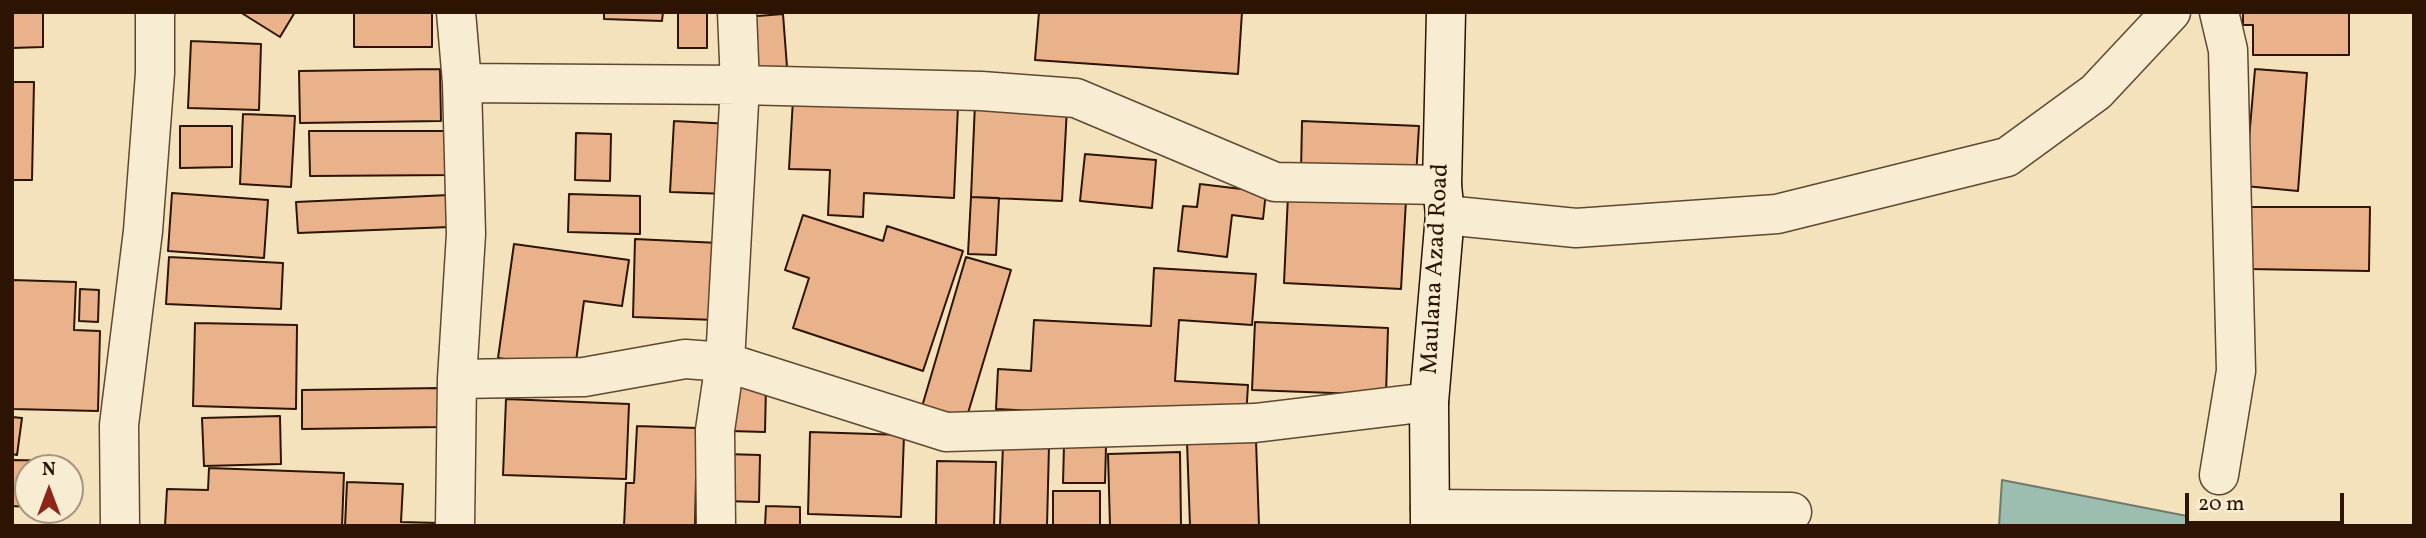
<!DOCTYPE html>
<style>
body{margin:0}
#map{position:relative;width:2426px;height:538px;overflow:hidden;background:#f4e2bc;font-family:Vollkorn,serif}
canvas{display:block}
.frame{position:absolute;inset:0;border:14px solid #2d1301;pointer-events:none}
.north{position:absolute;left:14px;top:454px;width:70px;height:70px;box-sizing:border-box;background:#f8ecd3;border:2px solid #a7957f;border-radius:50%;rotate:0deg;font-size:19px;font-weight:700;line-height:28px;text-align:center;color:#2d1301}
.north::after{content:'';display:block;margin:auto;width:24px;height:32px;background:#8f2418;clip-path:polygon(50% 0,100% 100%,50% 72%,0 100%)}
.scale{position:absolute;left:2185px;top:493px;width:159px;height:32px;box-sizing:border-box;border:4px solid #2d1301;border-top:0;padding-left:9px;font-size:21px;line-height:24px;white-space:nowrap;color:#2d1301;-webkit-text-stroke:5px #f8ecd3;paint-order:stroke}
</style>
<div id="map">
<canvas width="2426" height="538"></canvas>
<div class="frame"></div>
<div class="north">N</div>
<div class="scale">20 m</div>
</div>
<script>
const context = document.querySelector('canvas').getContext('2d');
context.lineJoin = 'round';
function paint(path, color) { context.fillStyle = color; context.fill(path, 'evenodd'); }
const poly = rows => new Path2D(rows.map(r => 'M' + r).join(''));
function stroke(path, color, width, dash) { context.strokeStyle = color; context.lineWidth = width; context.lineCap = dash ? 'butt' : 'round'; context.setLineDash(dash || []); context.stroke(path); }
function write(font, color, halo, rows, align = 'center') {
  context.font = font + ' Vollkorn,serif'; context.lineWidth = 5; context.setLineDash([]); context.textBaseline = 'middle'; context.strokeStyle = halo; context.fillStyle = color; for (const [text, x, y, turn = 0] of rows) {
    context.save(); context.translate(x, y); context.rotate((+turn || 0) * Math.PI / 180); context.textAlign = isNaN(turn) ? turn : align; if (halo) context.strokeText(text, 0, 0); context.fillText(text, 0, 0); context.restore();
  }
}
const water = poly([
 [2002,480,2187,516,2187,526,1999,526,2002,480]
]);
paint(water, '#9cbeb0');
stroke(water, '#707a6a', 2);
const building = poly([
 [12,12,43,12,43,47,12,48,12,12],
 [240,12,295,12,280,37,240,12],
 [354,12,432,12,432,47,354,47,354,12],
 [604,12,663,12,662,21,604,19,604,12],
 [678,12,707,12,707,48,678,48,678,12],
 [1039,12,1242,12,1238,74,1035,60,1039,12],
 [2243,12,2349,12,2349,55,2253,55,2253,25,2243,25,2243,12],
 [783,14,787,67,749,70,745,17,783,14],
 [191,41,261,44,259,110,188,108,191,41],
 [440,69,441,121,300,123,299,71,440,69],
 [2255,69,2307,73,2298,191,2245,186,2255,69],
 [12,82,34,82,32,180,12,180,12,82],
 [793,99,958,106,954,198,864,193,863,217,828,215,830,170,789,169,793,99],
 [975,103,1067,108,1062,201,971,197,975,103],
 [243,114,295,116,291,187,240,184,243,114],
 [674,121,731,124,727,194,670,192,674,121],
 [1302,121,1419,126,1416,177,1301,172,1302,121],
 [180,126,232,126,232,167,180,168,180,126],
 [309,131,452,131,452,175,310,176,309,131],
 [576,133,611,134,610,181,575,180,576,133],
 [1085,154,1156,160,1152,208,1080,201,1085,154],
 [1200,184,1266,192,1263,219,1232,215,1227,257,1178,251,1183,206,1197,207,1200,184],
 [172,193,268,200,264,258,168,251,172,193],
 [569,194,640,196,640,234,568,232,569,194],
 [449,195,450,227,298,233,296,202,449,195],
 [1288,195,1406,200,1401,289,1284,283,1288,195],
 [971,197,999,198,996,255,968,254,971,197],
 [2250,207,2370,207,2369,271,2249,269,2250,207],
 [803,215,883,241,887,226,963,251,923,371,793,328,809,278,785,270,803,215],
 [635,239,719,243,716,320,633,317,635,239],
 [514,244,629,260,622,306,584,301,575,369,498,358,514,244],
 [169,257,283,263,281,309,166,304,169,257],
 [966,257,1011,270,965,423,921,410,966,257],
 [1154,268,1256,274,1252,325,1179,320,1175,381,1248,385,1246,418,1195,419,996,409,998,369,1031,371,1034,320,1151,326,1154,268],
 [12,280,76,282,74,330,100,331,98,411,12,409,12,280],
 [80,289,99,290,98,322,79,321,80,289],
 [1255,322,1388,328,1386,395,1252,390,1255,322],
 [195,323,297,325,296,409,193,406,195,323],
 [731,384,766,385,765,432,730,431,731,384],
 [442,388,442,427,302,429,302,390,442,388],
 [506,399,629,404,626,479,503,475,506,399],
 [280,416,281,464,204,466,202,418,280,416],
 [12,417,22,418,17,455,12,454,12,417],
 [637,426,697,428,695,526,624,526,626,483,634,483,637,426],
 [810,432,904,435,901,517,808,514,810,432],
 [1256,440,1259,526,1190,526,1187,442,1256,440],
 [1003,444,1049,446,1047,526,1000,526,1003,444],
 [1064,445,1106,446,1105,483,1063,483,1064,445],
 [1180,452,1181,526,1110,526,1108,454,1180,452],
 [725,454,760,455,759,502,724,501,725,454],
 [12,460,66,461,66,468,28,468,28,507,12,506,12,460],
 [937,461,996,462,994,526,936,526,937,461],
 [209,468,344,473,342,526,165,526,167,489,208,490,209,468],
 [347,482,403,484,401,522,439,523,439,526,345,526,347,482],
 [1053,491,1100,491,1100,526,1053,526,1053,491],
 [766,506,800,507,800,526,765,526,766,506]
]);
paint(building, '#e9b28a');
stroke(building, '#2d1301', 2);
const minor = poly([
 [2219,12,2228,50,2236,371,2219,475],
 [462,83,740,85,981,91,1076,98,1275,182,1442,185],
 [1445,215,1576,228,1777,214,2007,157,2096,92,2171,12],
 [457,379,584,377,685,359,725,362,946,432,1255,423,1429,402],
 [1430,509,1792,512],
 [120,526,119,425,143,231,155,73,155,12],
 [455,526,457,379,466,234,462,83,456,12],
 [716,526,715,430,725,362,740,85,737,12]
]);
const secondary = poly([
 [1430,526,1429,402,1445,215,1442,185,1446,12]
]);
stroke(minor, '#5f4730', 41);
stroke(secondary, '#2d1301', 41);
stroke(minor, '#f8ecd3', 38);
stroke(secondary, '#f8ecd3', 38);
write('24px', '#2d1301', '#f8ecd3', [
 ["Maulana Azad Road",1437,269,-87]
]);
</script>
